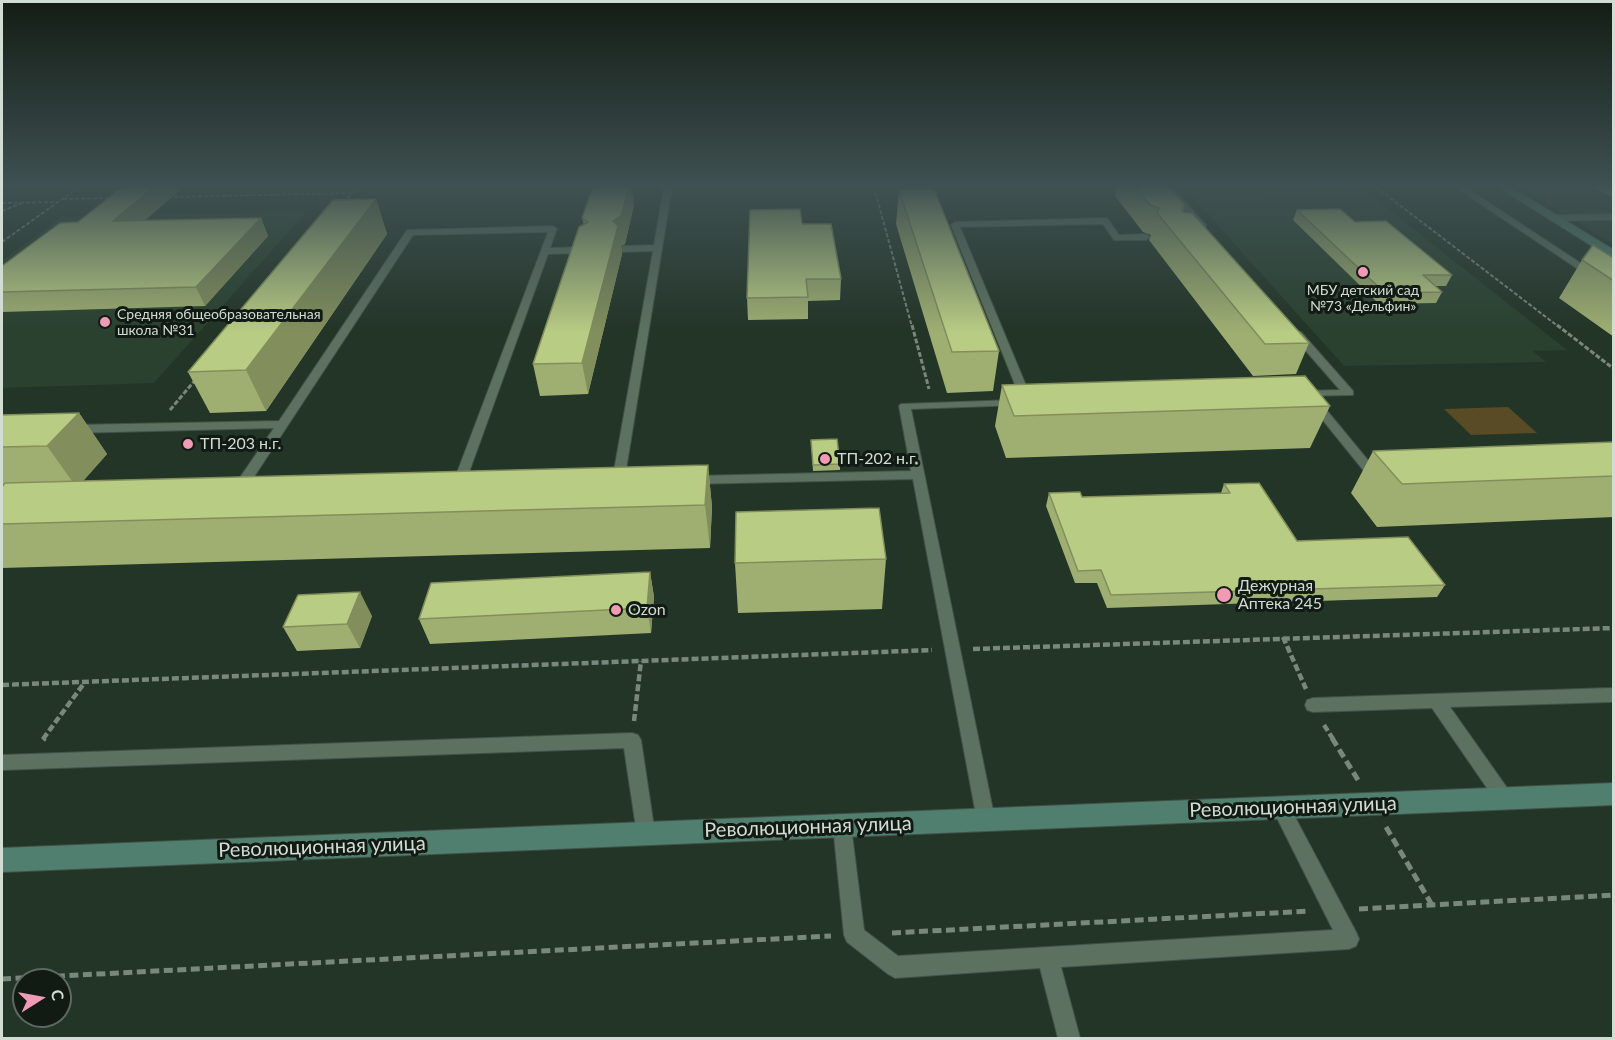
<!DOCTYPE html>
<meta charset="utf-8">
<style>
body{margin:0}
#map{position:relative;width:1615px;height:1040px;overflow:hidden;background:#233527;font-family:Lato,sans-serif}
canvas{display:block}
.frame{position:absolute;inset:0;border:3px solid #d1dcd3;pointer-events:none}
.north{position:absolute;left:12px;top:968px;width:60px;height:60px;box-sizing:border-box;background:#121a14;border:2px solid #5e6860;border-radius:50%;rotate:79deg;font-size:16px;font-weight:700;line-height:24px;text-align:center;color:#d1dcd3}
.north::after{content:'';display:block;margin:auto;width:21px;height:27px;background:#f09ab6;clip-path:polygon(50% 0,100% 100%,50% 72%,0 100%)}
</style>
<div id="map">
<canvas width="1615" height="1040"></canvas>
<div class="frame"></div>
<div class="north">С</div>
</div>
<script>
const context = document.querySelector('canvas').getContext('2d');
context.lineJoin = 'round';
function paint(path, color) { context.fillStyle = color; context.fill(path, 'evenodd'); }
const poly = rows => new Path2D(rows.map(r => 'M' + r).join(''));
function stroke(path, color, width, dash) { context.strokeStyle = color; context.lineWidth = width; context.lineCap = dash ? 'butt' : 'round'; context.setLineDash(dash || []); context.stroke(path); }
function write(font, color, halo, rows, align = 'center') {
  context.font = font + ' Lato,sans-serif'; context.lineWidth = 6; context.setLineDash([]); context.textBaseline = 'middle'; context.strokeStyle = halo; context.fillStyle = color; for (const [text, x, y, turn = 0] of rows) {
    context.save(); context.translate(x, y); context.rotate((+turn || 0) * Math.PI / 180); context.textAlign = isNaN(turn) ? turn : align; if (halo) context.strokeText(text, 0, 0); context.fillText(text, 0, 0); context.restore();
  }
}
paint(poly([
 [1520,187,1613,187,1613,244],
 [1365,191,1567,350,1533,351,1546,362,1344,366,1189,193],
 [307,211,154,383,2,388,2,261,63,216]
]), '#2a412f');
paint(poly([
 [1508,407,1537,433,1471,435,1444,409]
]), '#594b25');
const service = poly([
 [664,187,672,187,624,482,618,486,612,482,653,251,623,252,619,249,623,246,654,245,664,187],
 [1164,187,1172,187,1206,225,1206,229,1200,229,1164,187],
 [1455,187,1465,187,1614,285,1614,293,1455,187],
 [1614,214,1614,220,1552,221,1548,218,1552,215,1614,214],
 [1105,218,1108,219,1119,235,1146,234,1150,237,1146,240,1114,240,1103,224,960,227,1032,400,1026,403,1022,402,951,225,955,222,1105,218],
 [553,226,557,229,550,248,586,247,590,250,586,253,548,254,463,489,453,489,452,486,548,232,413,235,242,495,237,496,230,492,274,428,73,433,67,429,73,425,279,421,407,230,553,226],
 [1297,331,1301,332,1353,391,1353,395,1297,396,1297,392,1301,391,1340,390,1293,336,1292,334,1297,331],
 [1015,400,1019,401,1021,403,1019,405,911,409,995,820,993,826,986,829,979,826,977,820,913,479,692,484,686,480,692,476,911,471,899,406,901,404,1015,400],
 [1315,400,1319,401,1371,464,1386,464,1388,467,1386,470,1364,471,1309,403,1315,400],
 [1610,688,1614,689,1614,701,1610,702,1450,707,1510,792,1513,798,1510,804,1504,806,1498,804,1432,708,1313,712,1307,710,1305,705,1307,700,1313,698,1610,688],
 [632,733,638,735,641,740,655,834,653,840,646,843,639,840,637,834,624,748,2,770,2,755,632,733],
 [1281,800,1287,802,1356,932,1359,939,1356,946,1349,949,1061,967,1080,1038,1058,1038,1040,968,895,978,888,974,847,942,844,935,833,826,835,820,842,817,849,820,851,826,864,930,898,956,1333,930,1272,808,1275,802,1281,800]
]);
const secondary = poly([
 [1498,187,1511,187,1614,250,1614,260,1498,187],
 [1614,783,1614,805,2,872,2,848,1614,783]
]);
stroke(service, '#425247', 2);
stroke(secondary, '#425247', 2);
stroke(poly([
 [874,187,912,327],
 [1376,187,1559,327],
 [168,197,352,193],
 [63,199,113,198],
 [2,203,58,202],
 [344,203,357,187],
 [2,211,22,203],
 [2,242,79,187]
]), '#79877c', 2, [4, 2]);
stroke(poly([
 [912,325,929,389],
 [1557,325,1614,369],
 [170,410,196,379]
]), '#79877c', 3, [5, 2]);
stroke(poly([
 [1283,637,1306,689],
 [973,649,1614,628],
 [2,685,932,650],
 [634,721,641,661],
 [1324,725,1333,739],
 [43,739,85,682]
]), '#79877c', 4.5, [7, 3]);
stroke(poly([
 [1332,738,1358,780],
 [43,740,45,738],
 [1386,827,1432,905],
 [1359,909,1614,895],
 [892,933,1310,911],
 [2,979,831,936]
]), '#79877c', 5, [9, 4.5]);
paint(service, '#5d7161');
paint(secondary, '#517f6f');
paint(poly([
 [1117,187,1135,187,1185,205,1183,212,1309,343,1296,374,1253,376,1149,240,1151,235,1143,232,1115,196],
 [1594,187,1614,187,1614,198],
 [899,190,999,351,993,391,947,393,896,224],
 [376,199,387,234,266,411,210,413,188,372],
 [634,205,625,244,621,246,622,254,588,394,540,396,533,364,584,225,582,218],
 [1297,210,1355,222,1452,275,1446,286,1435,286,1442,292,1436,303,1379,304,1293,220],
 [261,218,268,236,205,306,2,312,2,266,145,221],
 [802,224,841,279,840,300,808,301,808,319,748,320,747,298],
 [1614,258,1614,337,1559,298,1582,260],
 [1002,385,1330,406,1310,448,1006,458,995,426],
 [79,413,107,454,83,481,708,465,712,507,710,548,2,568,2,415],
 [811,440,840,464,840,470,813,471],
 [1614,442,1614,517,1377,527,1351,493,1373,451],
 [1224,484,1297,541,1445,585,1437,597,1107,608,1097,583,1075,583,1046,506,1049,493,1082,497,1221,493],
 [886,559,882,609,738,613,735,563],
 [650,572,654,597,651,633,430,644,419,619],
 [372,616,360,648,297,651,283,627]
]), '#9faf72');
paint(poly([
 [154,187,183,187,123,240,113,221],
 [629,187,632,187,634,205,625,244,621,246,622,254,588,394,582,363,613,221],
 [376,199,387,234,266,411,246,370],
 [261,218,268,236,205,306,196,287],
 [79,413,107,454,77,488,47,446],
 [708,465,712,507,710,548,705,505],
 [650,572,654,597,651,633,647,608],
 [360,592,372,616,360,648,347,624]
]), '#828f5c');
const building = poly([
 [122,187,154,187,113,221,261,218,196,287,2,292,2,266,60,223,78,222,122,187],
 [593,187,629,187,621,216,613,221,618,226,582,363,533,364,579,227,588,222,582,218,593,187],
 [1135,187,1169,187,1185,205,1182,208,1183,212,1192,213,1309,343,1265,344,1157,213,1159,208,1150,205,1135,187],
 [1606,187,1614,187,1614,191,1606,187],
 [934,189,999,351,952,352,899,190,934,189],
 [376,199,246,370,188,372,333,200,376,199],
 [800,209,802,224,831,224,841,279,806,279,808,297,747,298,750,210,800,209],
 [1340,209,1355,222,1386,221,1452,275,1423,275,1442,292,1385,293,1297,210,1340,209],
 [1593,245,1614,258,1614,281,1582,260,1593,245],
 [1305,376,1330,406,1014,416,1002,385,1305,376],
 [79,413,47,446,2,447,2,415,79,413],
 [837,439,840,464,813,465,811,440,837,439],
 [1614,442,1614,476,1402,484,1373,451,1614,442],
 [708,465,705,505,2,524,2,487,5,483,708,465],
 [1259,483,1297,541,1408,537,1445,585,1111,595,1101,570,1078,571,1049,493,1080,492,1082,497,1230,493,1224,484,1259,483],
 [879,508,886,559,735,563,736,512,879,508],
 [650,572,647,608,419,619,431,583,650,572],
 [360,592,347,624,283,627,298,595,360,592]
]);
paint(building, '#b9cc84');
stroke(building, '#828f5c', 1.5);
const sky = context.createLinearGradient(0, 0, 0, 333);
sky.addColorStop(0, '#131d15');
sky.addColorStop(0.56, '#3f5152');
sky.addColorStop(1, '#3f515200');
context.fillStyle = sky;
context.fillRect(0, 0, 1615, 333);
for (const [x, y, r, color] of [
 [1363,272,6,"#f09ab6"],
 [105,322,6,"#f09ab6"],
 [188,444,6,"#f09ab6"],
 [825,459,6,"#f09ab6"],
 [1224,595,8,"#f09ab6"],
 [616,610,6,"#f09ab6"]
]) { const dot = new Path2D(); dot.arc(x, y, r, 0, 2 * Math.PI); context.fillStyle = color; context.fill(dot); stroke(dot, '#121a14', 2); }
write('14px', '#d1dcd3', '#121a14', [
 ["МБУ детский сад",1363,290],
 ["№73 «Дельфин»",1363,306],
 ["Средняя общеобразовательная",117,314,"left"],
 ["школа №31",117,330,"left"]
]);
write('16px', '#d1dcd3', '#121a14', [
 ["ТП-203 н.г.",200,444],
 ["ТП-202 н.г.",837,459],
 ["Дежурная",1238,586],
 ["Аптека 245",1238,604],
 ["Ozon",628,610]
], 'left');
write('20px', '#d1dcd3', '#121a14', [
 ["Революционная улица",1293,807,-2],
 ["Революционная улица",808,827,-2],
 ["Революционная улица",322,847,-2]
]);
</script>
